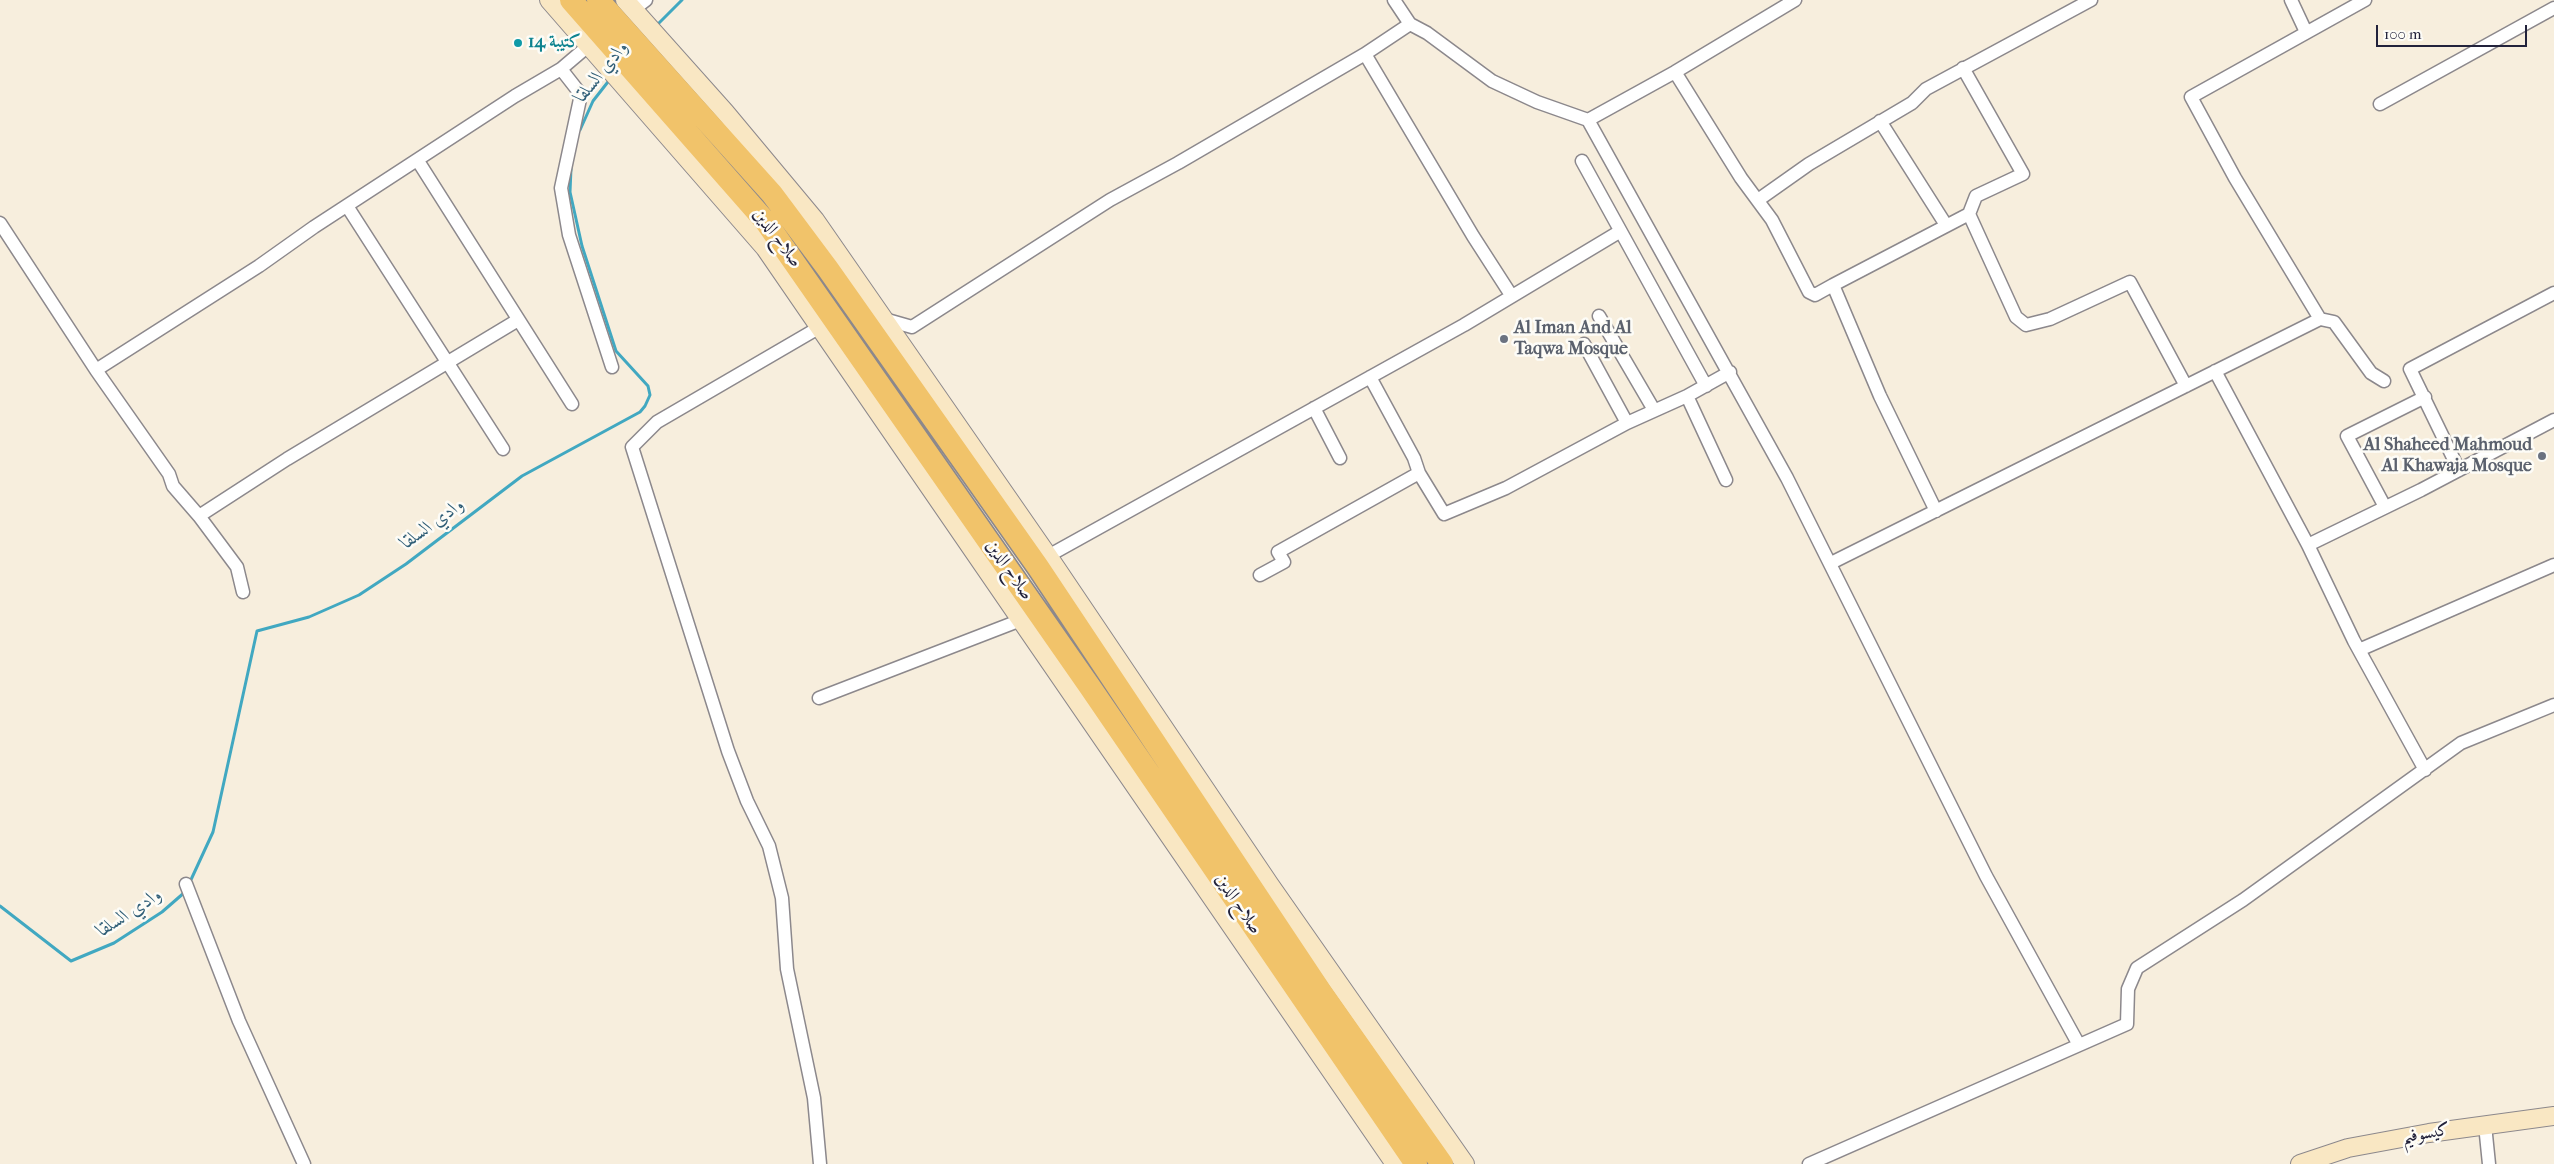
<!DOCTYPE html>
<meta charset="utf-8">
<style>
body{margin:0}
#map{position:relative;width:2554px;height:1164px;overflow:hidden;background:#f7eedd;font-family:"IM FELL French Canon",serif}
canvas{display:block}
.scale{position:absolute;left:2376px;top:25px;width:151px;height:22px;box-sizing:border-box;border:2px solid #22223b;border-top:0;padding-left:6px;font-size:15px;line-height:18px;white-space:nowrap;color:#22223b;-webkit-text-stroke:4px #fdfcf7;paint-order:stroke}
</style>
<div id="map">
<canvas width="2554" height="1164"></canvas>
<div class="scale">100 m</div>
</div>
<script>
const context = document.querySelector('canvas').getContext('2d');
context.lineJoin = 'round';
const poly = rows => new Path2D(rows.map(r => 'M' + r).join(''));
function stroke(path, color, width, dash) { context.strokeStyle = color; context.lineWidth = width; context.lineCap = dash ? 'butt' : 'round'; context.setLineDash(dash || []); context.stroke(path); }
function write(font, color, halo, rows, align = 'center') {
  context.font = font + ' "IM FELL French Canon",Amiri,serif'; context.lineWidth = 5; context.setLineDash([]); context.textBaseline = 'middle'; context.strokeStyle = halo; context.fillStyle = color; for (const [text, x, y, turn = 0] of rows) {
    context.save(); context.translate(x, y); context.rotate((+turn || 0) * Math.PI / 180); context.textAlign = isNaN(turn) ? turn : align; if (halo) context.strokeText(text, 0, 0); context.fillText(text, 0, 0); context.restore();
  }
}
stroke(poly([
 [656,26,682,0],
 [580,130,593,101,611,78],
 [189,884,213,832,257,631,309,617,359,595,406,564,522,476,640,412,645,406,650,395,648,386,616,351,582,246,570,192,571,168],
 [0,906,71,961,114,943,162,912,185,892]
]), '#41a8c1', 3);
const street = poly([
 [1394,0,1410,24],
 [2291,0,2306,32],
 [633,10,646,0],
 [1365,54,1473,236,1511,295],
 [561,69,579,92,580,99,561,188,569,235,612,367],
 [1675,72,1741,178,1772,220,1809,292,1815,295,1833,285,1880,396,1936,511],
 [2380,104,2554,8],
 [1588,120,1787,478,1986,876,2079,1045],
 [1880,121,1946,225],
 [418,161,572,404],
 [1582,161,1706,386],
 [1758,200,1809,164,1912,103,1926,89,2091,0],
 [347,206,503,449],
 [1969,214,2016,317,2026,325,2050,319,2130,282,2186,386],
 [0,223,96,370,169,474,173,486,199,516,237,567,243,592],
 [1833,285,1969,214,1976,196,2023,174,1963,68],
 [1599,316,1654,410],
 [884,319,912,327,1110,200,1178,163,1365,54,1410,24,1427,33,1492,81,1537,102,1588,120,1675,72,1795,0],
 [2320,319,2235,178,2191,97,2365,0],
 [820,327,657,422,632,447,728,751,747,801,769,846,782,898,787,969,814,1098,820,1164],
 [1584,344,1627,423],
 [96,370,259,266,314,227,515,96,561,69,588,46],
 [2215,371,2308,545,2354,641,2425,770],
 [1370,377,1414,458,1419,473,1444,514,1506,488,1627,423,1687,396,1730,372],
 [1687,396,1726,480],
 [1314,408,1340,458],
 [2459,470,2410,369,2554,293],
 [2385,507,2347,436,2425,397],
 [199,516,287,459,518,320],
 [2308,545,2421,490,2554,420],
 [1048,556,1464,325,1619,232],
 [1831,563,2320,319,2334,322,2371,373,2384,381],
 [1260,575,1284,562,1278,552,1419,473],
 [2359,650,2554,565],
 [819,698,1021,620],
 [186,884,239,1021,304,1164],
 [2485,1125,2489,1164],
 [1809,1164,2127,1024,2128,989,2137,968,2243,900,2461,743,2554,705]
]);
const secondary = poly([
 [549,0,765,248,1395,1164],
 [625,0,725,112,815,220,1048,556,1270,885,1465,1164],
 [2300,1164,2348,1148,2429,1133,2554,1116]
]);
const highway = poly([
 [571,0,766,222,1090,687,1416,1164],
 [598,0,772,194,828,269,1038,567,1321,992,1442,1164]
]);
stroke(street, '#8c888c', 15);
stroke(secondary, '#8c888c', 20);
stroke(highway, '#8c888c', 25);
stroke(street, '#fff', 12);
stroke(secondary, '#f9e7c3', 18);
stroke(highway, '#f1c36a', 22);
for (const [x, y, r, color] of [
 [518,43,5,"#0f9aa8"],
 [1504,339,5,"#6b7280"],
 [2542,456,5,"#6b7280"]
]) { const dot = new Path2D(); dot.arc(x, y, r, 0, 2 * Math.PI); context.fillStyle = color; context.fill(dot); stroke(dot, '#fdfcf7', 2); }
write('bold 18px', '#0d838f', '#fdfcf7', [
 ["كتيبة 14",528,43]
], 'left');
write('18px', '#22223b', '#fdfcf7', [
 ["صلاح الدين",777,238,53],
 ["صلاح الدين",1009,570,55],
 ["صلاح الدين",1238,904,56],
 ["كيسوفيم",2426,1134,-10]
]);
write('bold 18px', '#5b616d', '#fdfcf7', [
 ["Al Iman And Al",1514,329],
 ["Taqwa Mosque",1514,350],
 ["Al Shaheed Mahmoud",2532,446,"right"],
 ["Al Khawaja Mosque",2532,467,"right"]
], 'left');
write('italic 19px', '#305e77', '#fdfcf7', [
 ["وادي السلقا",602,72,-51],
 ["وادي السلقا",433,524,-36],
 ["وادي السلقا",130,913,-33]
]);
</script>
